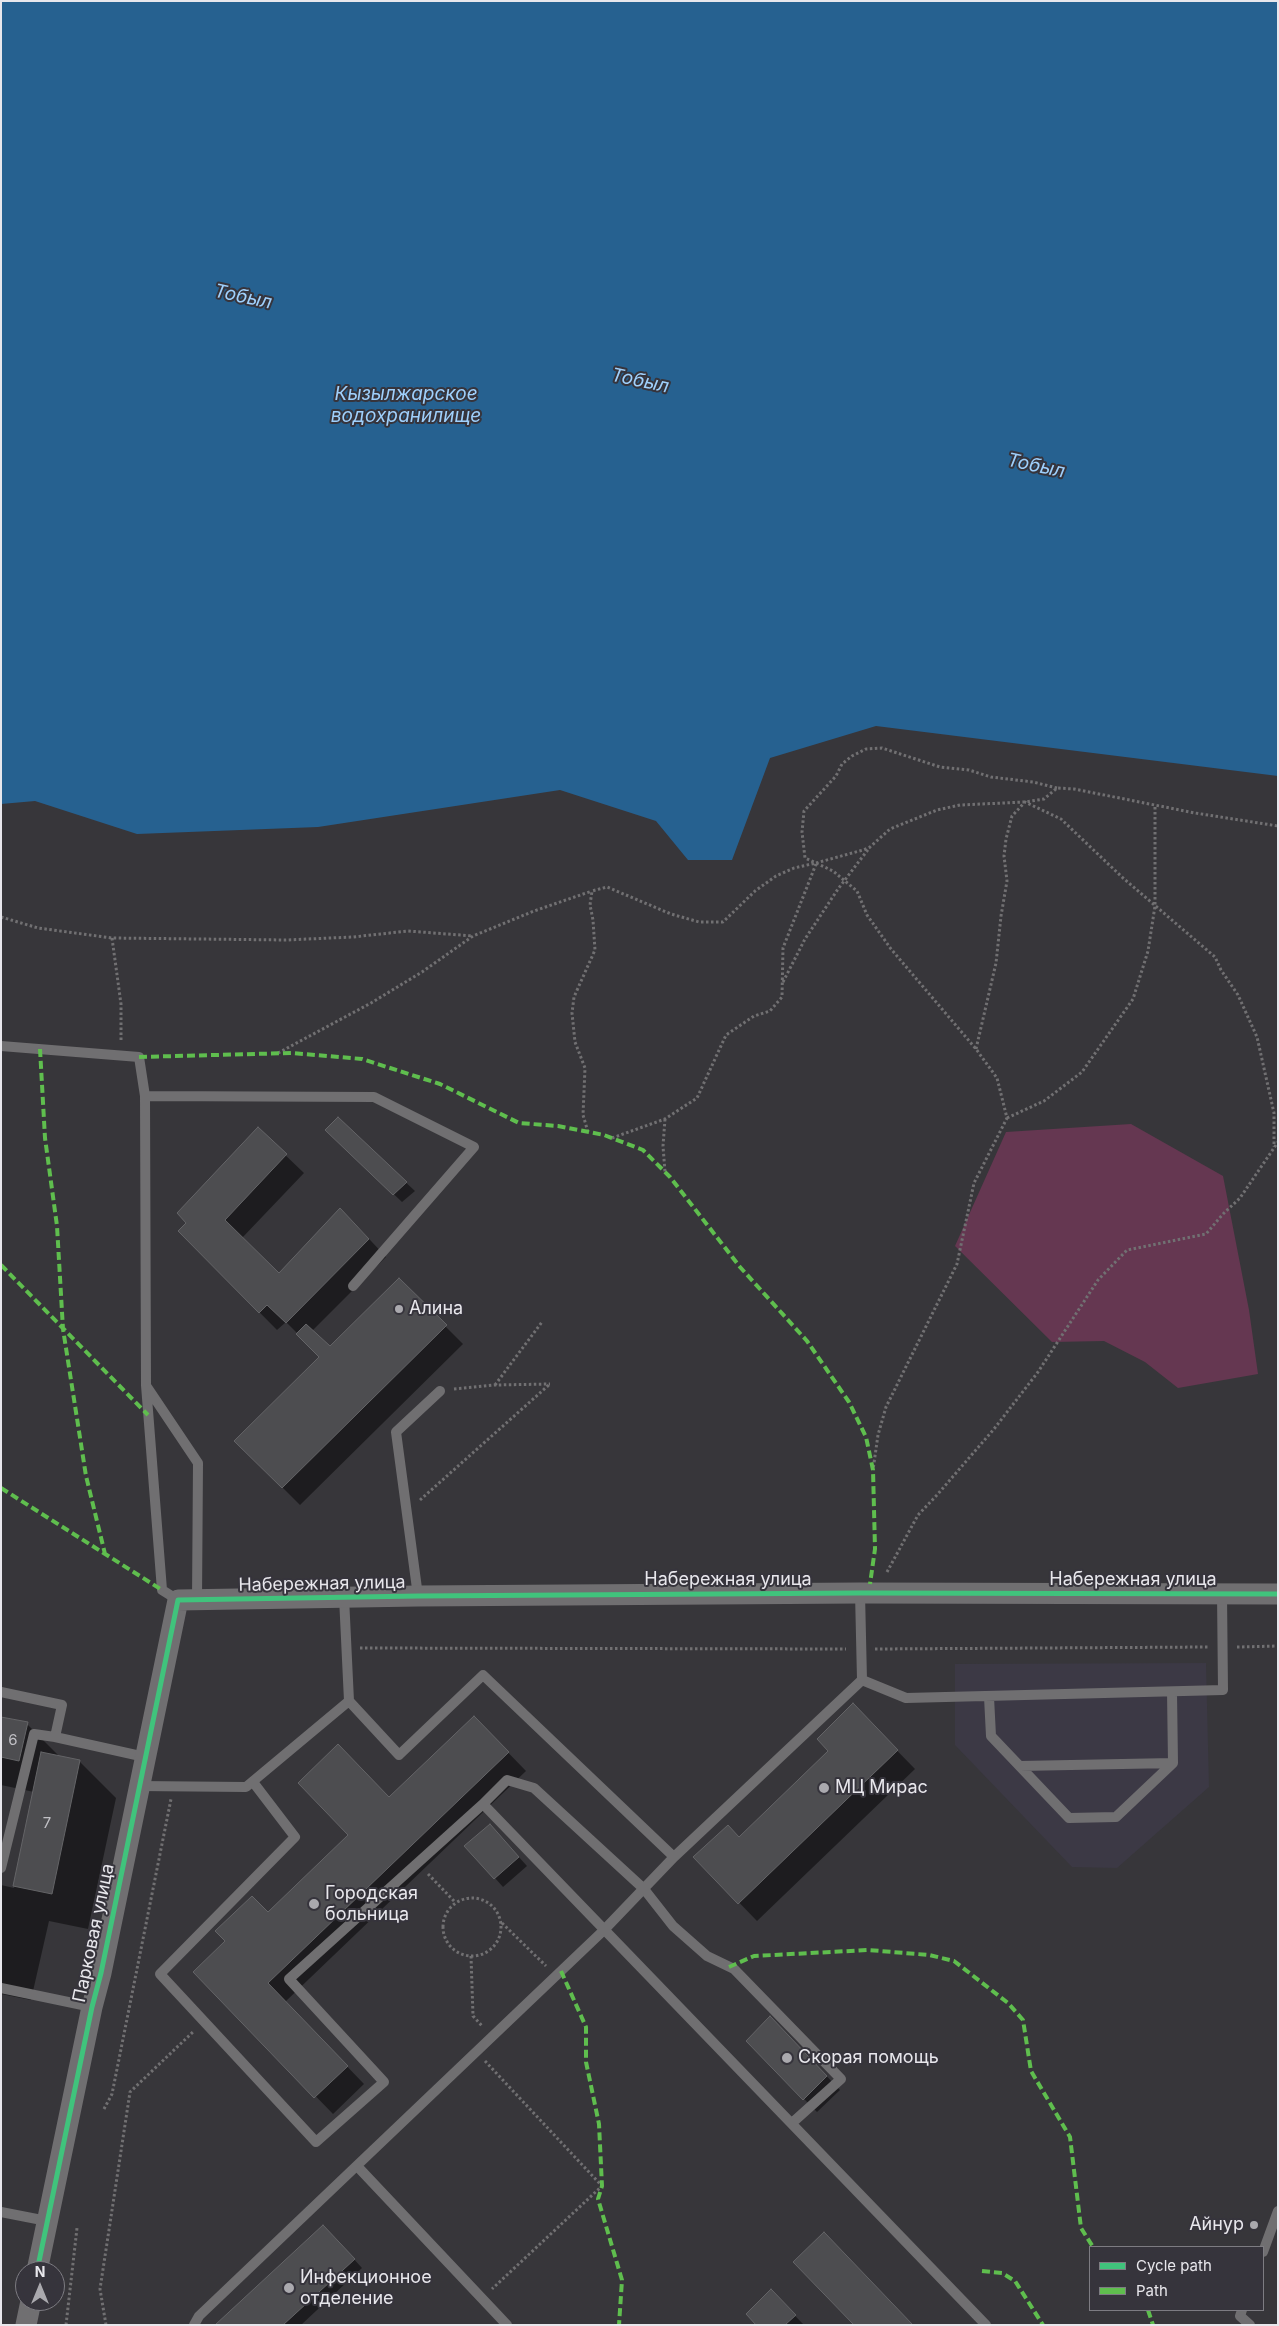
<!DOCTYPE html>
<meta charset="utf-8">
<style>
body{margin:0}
#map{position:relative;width:1279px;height:2326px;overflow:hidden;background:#37363a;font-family:Inter,sans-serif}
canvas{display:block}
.frame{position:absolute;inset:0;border:2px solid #e8e7ec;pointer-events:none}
.legend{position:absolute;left:1089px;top:2246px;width:175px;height:65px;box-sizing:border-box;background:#36343c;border:1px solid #7d7c82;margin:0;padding:6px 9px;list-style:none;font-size:15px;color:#e8e7ec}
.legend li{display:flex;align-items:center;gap:10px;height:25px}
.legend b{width:25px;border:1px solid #7d7c82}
.north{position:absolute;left:15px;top:2261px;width:50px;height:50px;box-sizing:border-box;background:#36343c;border:1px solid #7d7c82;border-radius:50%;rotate:0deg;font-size:14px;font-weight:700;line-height:20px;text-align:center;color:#e8e7ec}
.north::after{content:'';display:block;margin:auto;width:18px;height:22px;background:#aaa9ae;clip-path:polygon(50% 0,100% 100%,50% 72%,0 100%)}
</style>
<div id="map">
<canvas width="1279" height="2326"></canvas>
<div class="frame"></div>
<ul class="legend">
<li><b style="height:6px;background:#40c37c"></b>Cycle path</li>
<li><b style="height:6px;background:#5fbe4e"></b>Path</li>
</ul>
<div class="north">N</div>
</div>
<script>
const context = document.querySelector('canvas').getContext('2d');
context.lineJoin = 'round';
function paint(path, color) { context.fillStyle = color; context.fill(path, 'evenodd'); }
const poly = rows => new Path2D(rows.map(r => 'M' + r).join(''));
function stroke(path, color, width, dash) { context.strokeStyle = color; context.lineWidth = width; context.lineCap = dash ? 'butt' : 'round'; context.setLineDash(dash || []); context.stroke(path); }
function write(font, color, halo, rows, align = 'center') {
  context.font = font + ' Inter,sans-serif'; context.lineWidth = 4; context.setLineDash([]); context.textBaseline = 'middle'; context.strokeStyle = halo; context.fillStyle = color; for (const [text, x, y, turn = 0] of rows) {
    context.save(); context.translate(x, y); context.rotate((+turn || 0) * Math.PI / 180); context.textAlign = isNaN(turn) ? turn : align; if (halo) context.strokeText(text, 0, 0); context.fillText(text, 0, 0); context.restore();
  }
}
paint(poly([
 [1206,1663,1209,1787,1117,1868,1072,1867,955,1745,955,1664]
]), '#3c3945');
paint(poly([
 [1131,1124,1223,1176,1249,1310,1258,1374,1178,1388,1145,1362,1104,1341,1052,1342,955,1246,1006,1132]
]), '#653751');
paint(poly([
 [1,1,1278,1,1278,776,876,726,770,758,732,860,688,860,656,821,560,790,318,827,137,834,35,801,1,804]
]), '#266190');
paint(poly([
 [338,1119,415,1191,402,1202,327,1130],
 [258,1129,304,1173,242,1238,279,1275,358,1227,386,1257,312,1331,330,1348,399,1280,463,1344,300,1505,236,1441,321,1357,286,1322,277,1330,179,1231,188,1223],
 [1,1718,27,1724,61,1758,80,1762,116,1798,88,1929,49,1921,31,2000,1,1994,1,1885,14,1888,34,1792,1,1785],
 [870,1723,915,1769,757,1921,695,1857,739,1838],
 [491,1735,526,1771,285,2002,364,2084,333,2114,195,1972,268,1914,390,1799],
 [498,1834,527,1866,503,1887,495,1878],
 [783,2031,840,2090,817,2112,747,2041],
 [332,2235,362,2268,301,2325,230,2325],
 [771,2291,803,2324,758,2325]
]), '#0007');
const building = poly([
 [338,1117,407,1182,393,1195,325,1130,338,1117],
 [258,1127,287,1154,225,1220,279,1273,340,1208,369,1239,286,1323,267,1305,259,1313,178,1231,186,1223,177,1213,258,1127],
 [399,1278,447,1325,282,1488,234,1441,319,1357,296,1334,306,1324,330,1346,399,1278],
 [853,1703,898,1750,738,1904,693,1857,728,1825,739,1837,828,1751,817,1739,853,1703],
 [474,1716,509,1752,268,1983,348,2066,314,2098,193,1972,225,1941,215,1931,252,1896,268,1912,348,1835,298,1783,338,1744,389,1797,474,1716],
 [1,1717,28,1722,19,1761,1,1757,1,1717],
 [41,1752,80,1760,52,1894,13,1886,41,1752],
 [490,1824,519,1857,494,1879,464,1846,490,1824],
 [770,2016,827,2076,803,2100,746,2041,770,2016],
 [323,2225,355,2259,283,2325,215,2325,323,2225],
 [824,2232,913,2325,854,2325,793,2262,824,2232],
 [771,2289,796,2315,785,2325,756,2325,746,2314,771,2289]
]);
paint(building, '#4d4d50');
stroke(building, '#646467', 1);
stroke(poly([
 [1057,788,1033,782,991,777,969,770,940,767,882,748,866,749,852,756,842,764,836,776,804,811,802,832,805,858,816,863,863,850,870,847,890,829,937,810,960,805,1025,802,1044,799,1057,788,1074,789,1195,813,1278,826],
 [1,917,38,928,112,938,286,940,353,937,408,931,473,936],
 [112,938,121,1004,121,1041],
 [783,982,805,939,838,889,870,847],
 [976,1049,996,963,1001,916,1007,881,1004,856,1006,839,1012,816,1025,802,1061,819,1123,878,1215,957,1221,970,1238,995,1257,1037,1274,1113,1274,1147],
 [278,1053,371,1003,422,972,473,936,534,911,592,891],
 [1007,1118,1044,1101,1082,1072,1133,999,1148,951,1155,906,1155,805],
 [665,1119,663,1146,665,1172],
 [588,1132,583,1115,585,1068,575,1042,572,1013,574,997,595,950,593,920,590,905,592,891,607,887,671,914,699,922,723,922,755,891,776,876,794,868,816,863,833,871,857,891,867,915,891,949,976,1049,997,1078,1007,1118,974,1183,957,1264,886,1407,878,1435,873,1470],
 [612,1138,665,1119,697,1098,726,1035,754,1016,770,1011,782,997,783,948,816,864],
 [495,1385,542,1322],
 [454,1389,495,1385,550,1384],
 [420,1500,550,1384],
 [887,1572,918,1515,937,1495,994,1429,1038,1372,1098,1280,1127,1250,1206,1234,1223,1214,1240,1198,1278,1142],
 [1237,1647,1278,1646],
 [360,1648,846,1649],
 [875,1649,1208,1647],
 [428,1874,455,1902],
 '443 1927a29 29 0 1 1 58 0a29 29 0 1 1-58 0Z',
 [502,1923,546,1966],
 [471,1956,473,2016,483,2027],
 [485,2061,602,2186,492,2289],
 [104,2109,112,2094,171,1799],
 [66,2325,77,2228],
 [106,2325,100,2289,130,2092,194,2031]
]), '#717072', 3, [2.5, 2.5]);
stroke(poly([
 [1,1046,139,1057,145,1096],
 [147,1387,198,1463,197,1600],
 [418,1596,396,1432,440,1391],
 [178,1600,162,1590,146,1385,145,1096,374,1097,474,1147,353,1286],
 [862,1680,906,1698,1223,1690,1222,1594],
 [1,1692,62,1705,55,1737,145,1757],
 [989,1697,991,1736,1069,1818,1116,1817,1173,1763,1172,1692],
 [349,1701,399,1755,483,1675,674,1857],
 [1020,1766,1173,1763],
 [253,1782,295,1837,160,1974,316,2142,384,2082,289,1979,483,1804],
 [138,1786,246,1787,349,1701,344,1597],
 [1,1868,34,1734,55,1737],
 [1,1988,92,2007],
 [792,2123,841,2079,734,1969,707,1956,673,1926,644,1889,534,1788,507,1780,483,1804,986,2325],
 [357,2166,507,2325],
 [1,2212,47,2221],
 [1263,2252,1278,2211],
 [1242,2310,1240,2316,1250,2325],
 [194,2325,199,2316,604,1930,674,1857,862,1680,860,1593]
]), '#706f71', 10);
stroke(poly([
 [37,2271,92,2007,101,1973,178,1600,418,1596,860,1593,1278,1594],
 [26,2325,31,2301]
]), '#706f71', 21);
stroke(poly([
 [40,1049,45,1138,57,1226,63,1329,86,1476,105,1554],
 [139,1057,292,1053,362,1059,440,1084,519,1123,558,1126,604,1135,643,1150,670,1177,740,1267,807,1341,849,1402,866,1437,873,1470,875,1549,870,1584],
 [1,1265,148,1415],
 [1,1488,162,1590],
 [729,1967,754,1956,868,1950,929,1955,954,1961,1008,2003,1023,2020,1031,2071,1070,2137,1081,2228,1093,2247],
 [561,1971,586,2027,586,2062,599,2124,602,2186,598,2199,622,2280,619,2325],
 [982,2271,1002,2273,1015,2281,1043,2325],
 [1148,2310,1153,2325]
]), '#5fbe4e', 4, [8, 4]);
stroke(poly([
 [37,2271,92,2007,101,1973,178,1600,418,1596,860,1593,1278,1594]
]), '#40c37c', 5);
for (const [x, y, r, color] of [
 [399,1309,5,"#aaa9ae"],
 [824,1788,6,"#aaa9ae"],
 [314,1904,6,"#aaa9ae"],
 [787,2058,6,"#aaa9ae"],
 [1254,2225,5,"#aaa9ae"],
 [289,2288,6,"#aaa9ae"]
]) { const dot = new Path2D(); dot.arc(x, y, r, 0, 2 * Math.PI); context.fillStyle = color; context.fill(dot); stroke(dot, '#36343c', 2); }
write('15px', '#c1c0c5', null, [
 ["6",13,1740],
 ["7",47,1823]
]);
write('18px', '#e8e7ec', '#36343c', [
 ["Алина",409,1309],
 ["МЦ Мирас",835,1788],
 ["Городская",325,1894],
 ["больница",325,1915],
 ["Скорая помощь",798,2058],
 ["Айнур",1244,2225,"right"],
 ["Инфекционное",300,2278],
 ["отделение",300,2299]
], 'left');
write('18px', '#e8e7ec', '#36343c', [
 ["Набережная улица",728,1580],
 ["Набережная улица",1133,1580],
 ["Набережная улица",322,1584,-1],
 ["Парковая улица",94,1933,-78]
]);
write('italic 19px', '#9fd0fc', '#36343c', [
 ["Тобыл",243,297,12],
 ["Тобыл",640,381,12],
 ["Кызылжарское",406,394],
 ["водохранилище",406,416],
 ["Тобыл",1036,466,12]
]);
</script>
